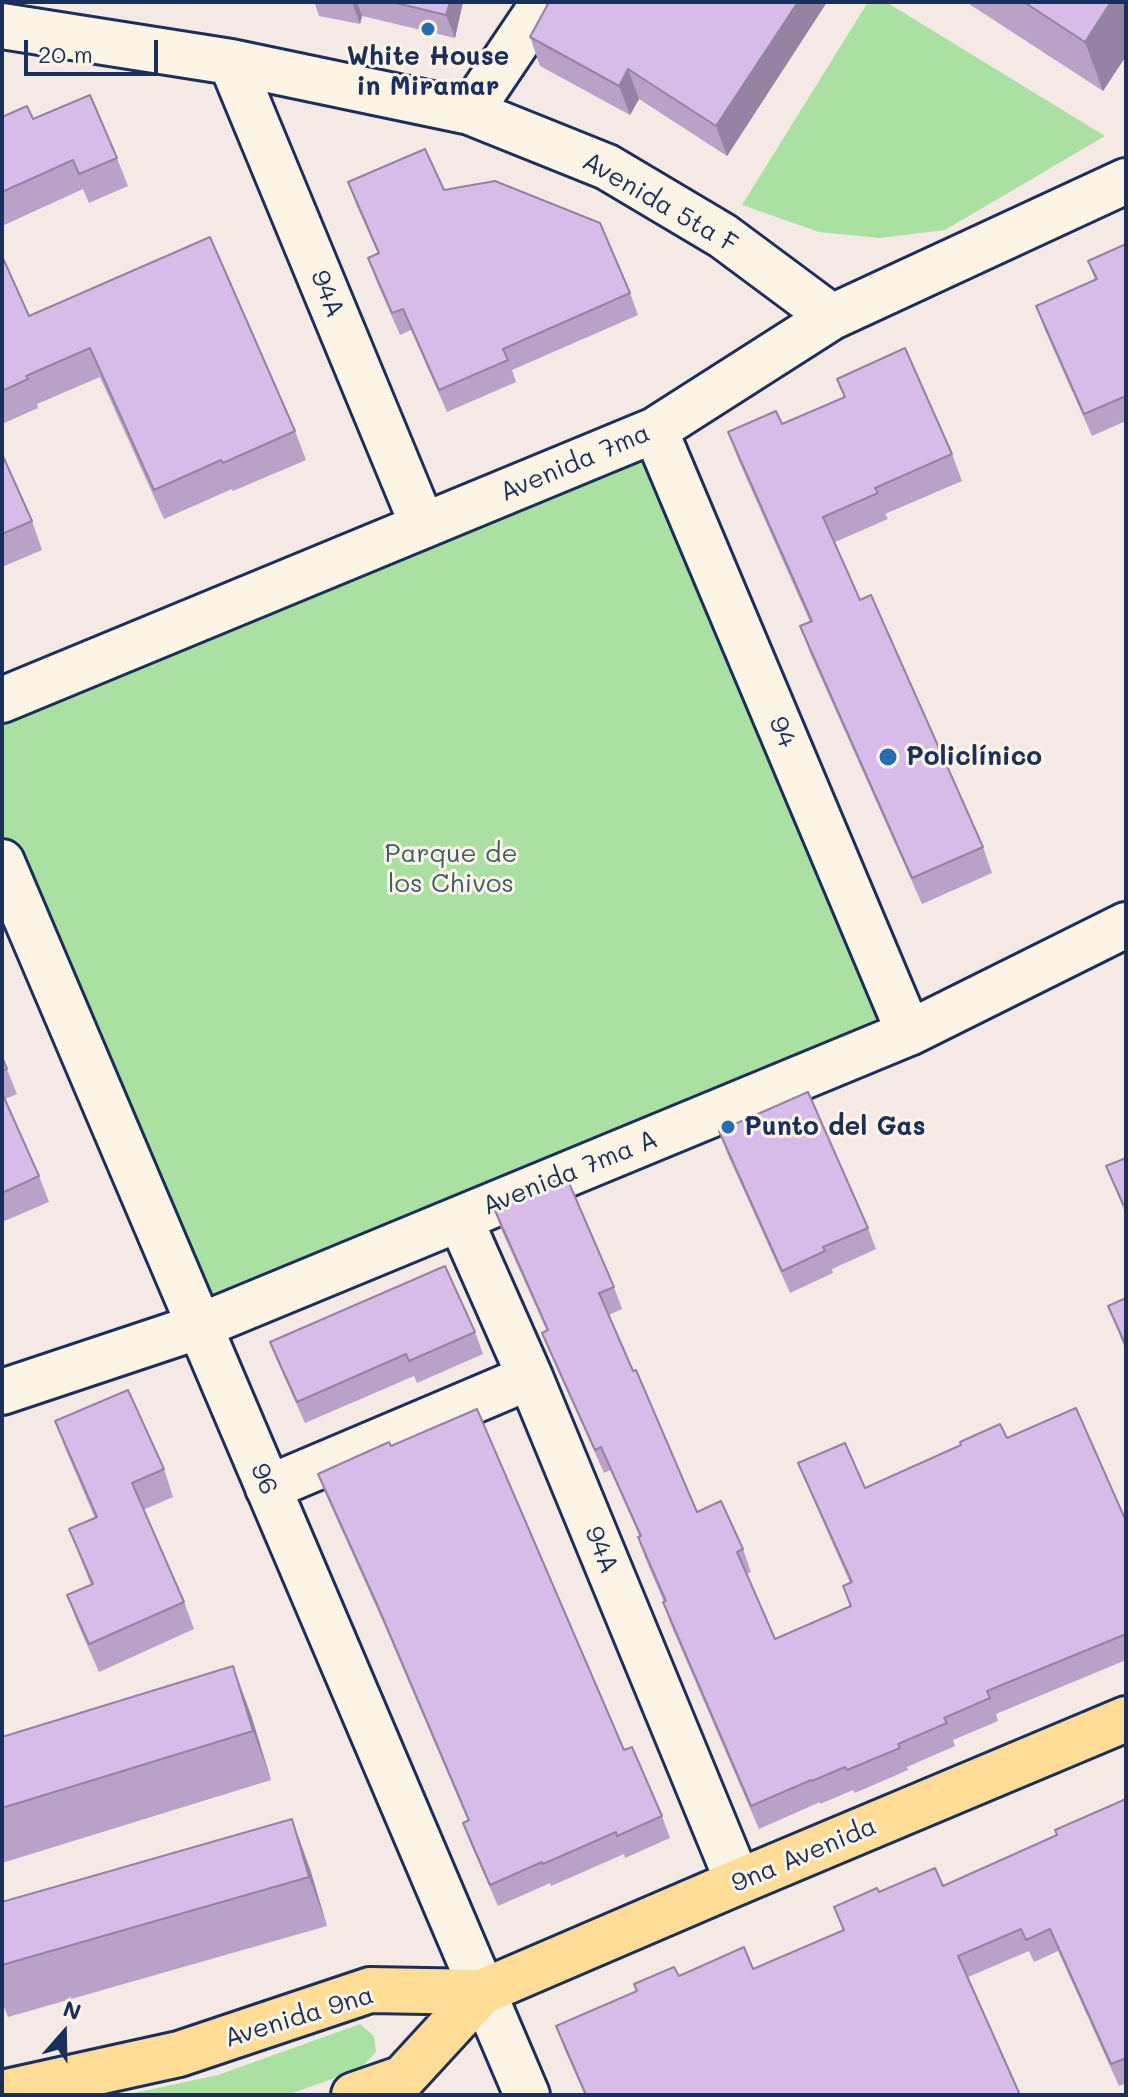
<!DOCTYPE html>
<meta charset="utf-8">
<style>
body{margin:0}
#map{position:relative;width:1128px;height:2097px;overflow:hidden;background:#f5e9e6;font-family:Mali,sans-serif}
canvas{display:block}
.frame{position:absolute;inset:0;border:4px solid #1b2f5e;pointer-events:none}
.north{position:absolute;left:24px;top:1993px;width:80px;height:80px;-webkit-text-stroke:6px #fcf5e5;paint-order:stroke;rotate:20deg;font-size:22px;font-weight:700;line-height:32px;text-align:center;color:#1b2f5e}
.north::after{content:'';display:block;margin:auto;width:28px;height:36px;background:#1b2f5e;clip-path:polygon(50% 0,100% 100%,50% 72%,0 100%)}
.scale{position:absolute;left:24px;top:40px;width:134px;height:36px;box-sizing:border-box;border:4px solid #1b2f5e;border-top:0;padding-left:10px;font-size:24px;line-height:28px;white-space:nowrap;color:#1b2f5e;-webkit-text-stroke:6px #fcf5e5;paint-order:stroke}
</style>
<div id="map">
<canvas width="1128" height="2097"></canvas>
<div class="frame"></div>
<div class="north">N</div>
<div class="scale">20 m</div>
</div>
<script>
const context = document.querySelector('canvas').getContext('2d');
context.lineJoin = 'round';
function paint(path, color) { context.fillStyle = color; context.fill(path, 'evenodd'); }
const poly = rows => new Path2D(rows.map(r => 'M' + r).join(''));
function stroke(path, color, width, dash) { context.strokeStyle = color; context.lineWidth = width; context.lineCap = dash ? 'butt' : 'round'; context.setLineDash(dash || []); context.stroke(path); }
function write(font, color, halo, rows, align = 'center') {
  context.font = font + ' Mali,sans-serif'; context.lineWidth = 6; context.setLineDash([]); context.textBaseline = 'middle'; context.strokeStyle = halo; context.fillStyle = color; for (const [text, x, y, turn = 0] of rows) {
    context.save(); context.translate(x, y); context.rotate((+turn || 0) * Math.PI / 180); context.textAlign = isNaN(turn) ? turn : align; if (halo) context.strokeText(text, 0, 0); context.fillText(text, 0, 0); context.restore();
  }
}
paint(poly([
 [868,2,886,2,1105,136,945,230,880,238,819,232,742,205],
 [655,430,909,1033,200,1326,2,862,2,700],
 [360,2024,374,2036,376,2052,360,2069,287,2095,125,2095,218,2075]
]), '#abe0a3');
const minor = poly([
 [2,26,231,62,470,112,607,167,723,236,832,317],
 [231,62,423,526],
 [470,112,544,2],
 [655,430,909,1033],
 [2,700,655,430,832,317,1126,181],
 [2,862,527,2095],
 [460,1219,530,1377,738,1882],
 [2,1392,200,1326,909,1033,1126,925],
 [268,1488,530,1377]
]);
const major = poly([
 [2,2093,179,2054,370,1990,482,1992],
 [354,2095,403,2078,482,1992,738,1882,1126,1719]
]);
stroke(minor, '#1b2f5e', 50);
stroke(major, '#1b2f5e', 50);
stroke(minor, '#fcf5e5', 44);
stroke(major, '#ffdd96', 44);
paint(poly([
 [303,2,463,2,455,38,362,16,360,24,319,16,315,4],
 [827,2,727,156,639,99,630,115,540,66,530,37],
 [966,2,1126,2,1126,56,1103,91],
 [2,117,33,119,117,158,128,186,89,203,83,189,2,226],
 [348,182,444,190,630,293,638,315,512,370,516,382,447,412,411,330,400,335,376,280,368,258,378,254,356,204],
 [1126,244,1126,421,1092,436,1044,328,1036,306,1095,280,1088,261],
 [2,256,29,316,295,431,306,460,233,491,232,489,164,519,100,377,37,404,38,408,2,424],
 [837,379,952,454,962,481,885,514,888,519,835,542,860,600,983,847,992,873,922,904,810,653,800,626,810,622,738,459,728,432,782,424,844,397],
 [2,454,32,521,42,550,2,567],
 [2,1057,17,1094,5,1099,39,1176,49,1202,2,1222],
 [719,1131,868,1228,876,1249,832,1269,833,1273,790,1293,727,1153],
 [1126,1158,1126,1215,1106,1166],
 [493,1206,614,1287,622,1309,609,1315,697,1512,743,1549,751,1572,747,1574,775,1639,850,1607,843,1586,850,1583,807,1485,798,1463,865,1488,1007,1438,1126,1521,1126,1660,996,1714,998,1721,953,1740,955,1746,907,1767,908,1770,855,1793,853,1790,820,1804,820,1802,759,1829,671,1625,663,1602,664,1602,646,1560,638,1537,640,1537,610,1470,604,1473,551,1355,542,1333,547,1331,501,1229],
 [1126,1298,1126,1351,1108,1306],
 [475,1332,483,1354,417,1383,414,1376,305,1423,278,1363,270,1342],
 [55,1421,164,1469,173,1497,143,1510,184,1602,194,1629,99,1672,77,1622,67,1595,91,1585,69,1529,95,1518,65,1448],
 [391,1446,624,1750,662,1816,670,1838,625,1858,624,1854,551,1886,550,1883,498,1906,471,1845,463,1823,468,1821,384,1624,326,1495,318,1474],
 [251,1715,271,1780,2,1863,2,1737],
 [1126,1799,1126,2083,1119,2086,1058,1951,1034,1962,1029,1951,968,1977,1020,2095,585,2095,564,2048,556,2026,679,1976,753,1969,843,1931,834,1907,879,1892,943,1886,1056,1835],
 [310,1869,327,1926,8,2017,2,2002,2,1902]
]), '#b9a1c8');
paint(poly([
 [352,2,357,2,362,16,360,24],
 [450,2,463,2,455,38,446,15],
 [798,2,827,2,727,156,716,126],
 [1111,2,1126,2,1126,56,1103,91,1085,42],
 [628,69,639,99,630,115,619,86],
 [233,1666,251,1715,271,1780,253,1731],
 [292,1819,310,1869,327,1926,309,1877]
]), '#9683a3');
const building = poly([
 [392,2,450,2,446,15,392,2],
 [549,2,798,2,716,126,628,69,619,86,530,37,549,2],
 [1024,2,1111,2,1085,42,1024,2],
 [90,95,117,158,79,174,73,160,2,192,2,117,27,106,33,119,90,95],
 [425,149,444,190,495,181,600,223,630,293,503,349,508,360,439,390,403,309,392,313,368,258,379,253,348,182,425,149],
 [210,237,295,431,223,463,221,460,154,490,90,348,26,376,28,379,2,391,2,256,29,316,210,237],
 [1126,244,1126,382,1125,382,1126,386,1126,396,1084,414,1036,306,1097,279,1088,261,1126,244],
 [905,348,952,454,875,488,878,493,823,517,860,600,871,595,983,847,912,878,800,626,812,621,728,432,776,411,782,424,845,397,837,379,905,348],
 [2,454,32,521,2,534,2,454],
 [2,1057,7,1069,2,1071,2,1057],
 [808,1092,868,1228,823,1247,825,1251,782,1271,719,1131,808,1092],
 [2,1093,39,1176,2,1193,2,1093],
 [1126,1158,1126,1203,1123,1204,1106,1166,1126,1158],
 [566,1176,614,1287,599,1293,633,1371,636,1370,697,1512,721,1501,743,1549,737,1552,775,1639,851,1606,843,1586,852,1582,798,1463,845,1443,865,1488,961,1445,960,1442,1000,1424,1007,1438,1076,1408,1126,1521,1126,1634,987,1691,990,1698,944,1718,947,1723,898,1744,900,1748,847,1770,845,1767,812,1781,811,1780,751,1806,663,1602,666,1601,638,1537,641,1536,601,1447,595,1450,542,1333,548,1330,493,1206,566,1176],
 [445,1266,475,1332,409,1361,406,1354,297,1402,270,1342,445,1266],
 [1126,1298,1126,1346,1108,1306,1126,1298],
 [128,1390,164,1469,132,1483,184,1602,89,1644,67,1595,93,1584,69,1529,97,1517,55,1421,128,1390],
 [477,1409,624,1750,632,1747,662,1816,617,1836,616,1832,543,1864,542,1862,490,1885,463,1823,469,1820,376,1602,318,1474,389,1442,391,1446,477,1409],
 [233,1666,253,1731,2,1808,2,1737,233,1666],
 [1126,1799,1126,2058,1111,2064,1050,1929,1026,1940,1021,1929,958,1956,1020,2095,586,2095,556,2026,637,1991,634,1984,674,1967,679,1976,744,1947,753,1969,844,1930,834,1907,877,1888,879,1892,935,1868,943,1886,1057,1835,1055,1830,1126,1799],
 [292,1819,309,1877,2,1965,2,1902,292,1819]
]);
paint(building, '#d7bbe9');
stroke(building, '#9683a3', 2);
for (const [x, y, r, color] of [
 [428,29,8,"#1f6fb2"],
 [888,757,10,"#1f6fb2"],
 [728,1127,8,"#1f6fb2"]
]) { const dot = new Path2D(); dot.arc(x, y, r, 0, 2 * Math.PI); context.fillStyle = color; context.fill(dot); stroke(dot, '#fcf5e5', 3); }
write('bold 26px', '#1b2f5e', '#fcf5e5', [
 ["White House",428,57,"center"],
 ["in Miramar",428,87,"center"],
 ["Policlínico",906,757],
 ["Punto del Gas",744,1127]
], 'left');
write('26px', '#1b2f5e', '#fcf5e5', [
 ["Avenida 5ta F",660,203,30],
 ["94A",327,294,68],
 ["Avenida 7ma",575,463,-23],
 ["94",782,732,67],
 ["Avenida 7ma A",570,1173,-22],
 ["96",264,1479,67],
 ["94A",601,1550,68],
 ["9na Avenida",804,1855,-23],
 ["Avenida 9na",299,2017,-17]
]);
write('26px', '#3f5b6f', '#fcf5e5', [
 ["Parque de",451,854],
 ["los Chivos",451,884]
]);
</script>
